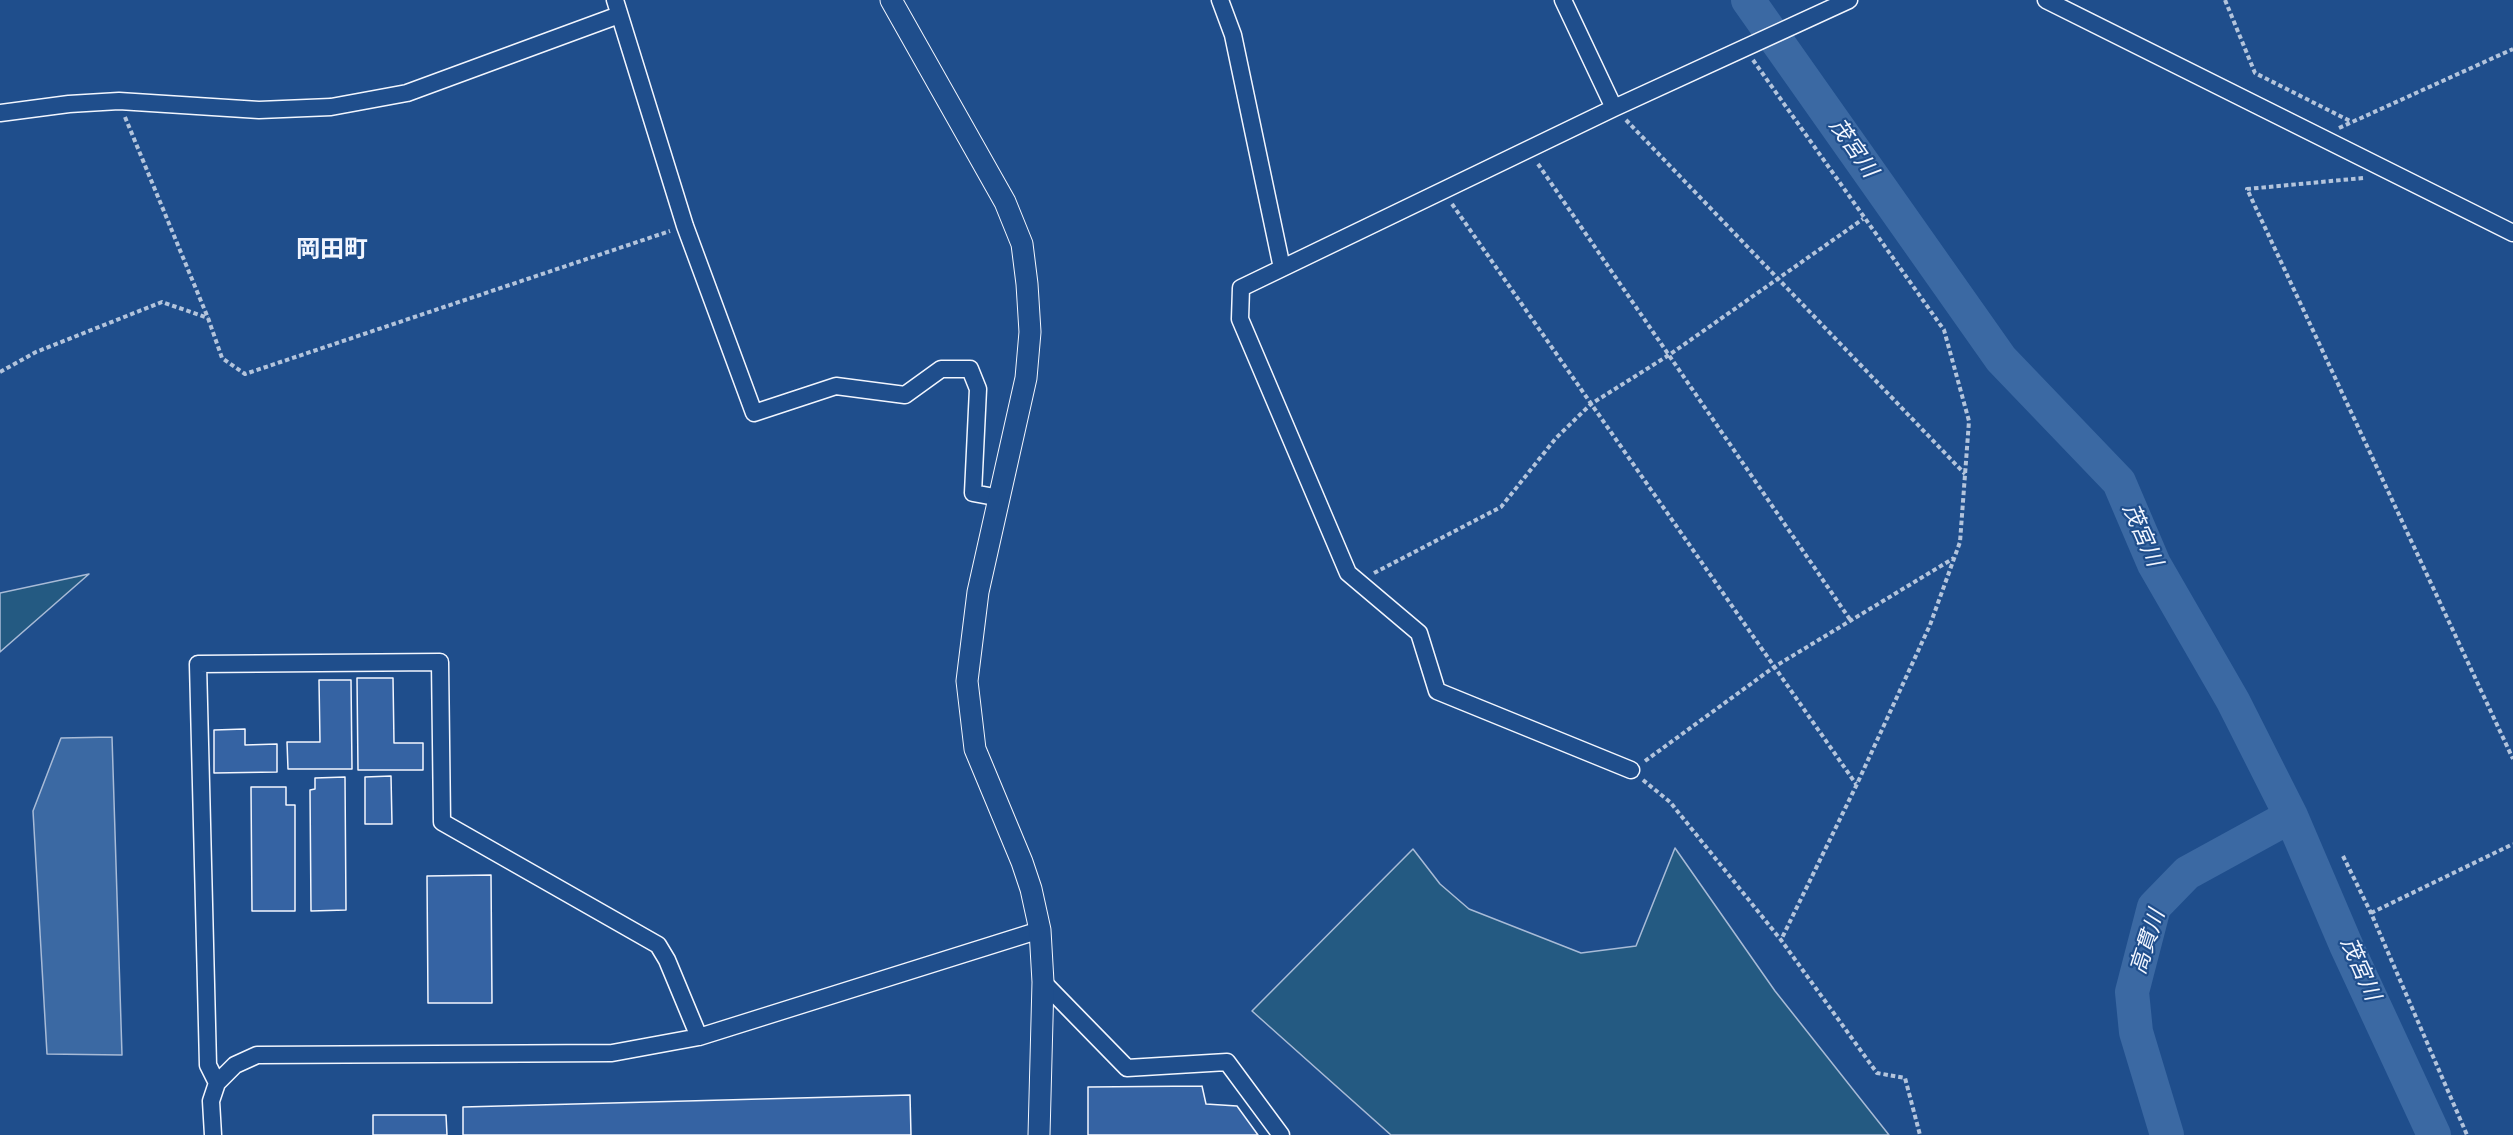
<!DOCTYPE html>
<meta charset="utf-8">
<style>
body{margin:0}
canvas{display:block;background:#1f4e8c}
</style>
<canvas width="2513" height="1135"></canvas>
<script>
const context = document.querySelector('canvas').getContext('2d');
context.lineJoin = 'round';
function paint(path, color) { context.fillStyle = color; context.fill(path, 'evenodd'); }
const poly = rows => new Path2D(rows.map(r => 'M' + r).join(''));
function stroke(path, color, width, dash) { context.strokeStyle = color; context.lineWidth = width; context.lineCap = dash ? 'butt' : 'round'; context.setLineDash(dash || []); context.stroke(path); }
function write(font, color, halo, rows, align = 'center') {
  context.font = font + ' Montserrat,"Noto Sans JP",sans-serif'; context.lineWidth = 4.5; context.setLineDash([]); context.textBaseline = 'middle'; context.strokeStyle = halo; context.fillStyle = color; for (const [text, x, y, turn = 0] of rows) {
    context.save(); context.translate(x, y); context.rotate((+turn || 0) * Math.PI / 180); context.textAlign = isNaN(turn) ? turn : align; if (halo) context.strokeText(text, 0, 0); context.fillText(text, 0, 0); context.restore();
  }
}
const green = poly([
 [89,574,0,652,0,593,89,574],
 [1675,848,1775,991,1889,1135,1391,1135,1252,1011,1413,849,1440,884,1469,909,1581,953,1636,946,1675,848]
]);
paint(green, '#245a82');
stroke(green, '#a8bbd7', 1.5);
const water = poly([
 [112,737,122,1055,47,1054,33,811,61,738,112,737]
]);
paint(water, '#3b69a3');
stroke(water, '#a8bbd7', 1.5);
stroke(poly([
 [1748,0,2001,359,2119,482,2154,564,2233,701,2291,816,2346,945,2434,1135],
 [2167,1135,2136,1032,2132,992,2154,907,2187,873,2291,816]
]), '#3b69a3', 34);
const building = poly([
 [357,678,393,678,394,743,423,743,423,770,358,770,357,678],
 [319,680,351,680,352,769,288,769,287,742,320,742,319,680],
 [245,729,245,745,277,744,277,772,214,773,214,730,245,729],
 [391,776,392,824,365,824,365,777,391,776],
 [345,777,346,910,311,911,310,790,315,789,315,778,345,777],
 [251,787,286,787,286,805,295,805,295,911,252,911,251,787],
 [491,875,492,1003,428,1003,427,876,491,875],
 [1202,1086,1206,1104,1237,1106,1258,1135,1088,1135,1088,1087,1202,1086],
 [910,1095,911,1135,463,1135,463,1107,910,1095],
 [373,1115,446,1115,447,1135,373,1135,373,1115]
]);
paint(building, '#3563a3');
stroke(building, '#f2f6ff', 1.5);
const minor = poly([
 [615,0,685,226,754,413,836,386,905,395,941,369,970,369,978,389,973,493,1000,498],
 [1220,0,1233,35,1282,268],
 [1563,0,1614,108],
 [2046,0,2513,233],
 [0,113,69,104,119,101,259,110,331,107,407,93,619,15],
 [1631,770,1437,691,1419,633,1348,573,1240,319,1241,288,1614,108,1849,0],
 [1043,982,1127,1068,1227,1062,1281,1135],
 [217,1083,208,1065,198,664,440,662,442,822,658,945,667,960,699,1037],
 [213,1135,211,1101,217,1083,235,1065,257,1055,612,1053,699,1037,1040,930]
]);
const tertiary = poly([
 [891,0,1005,202,1022,244,1027,284,1030,332,1026,378,978,592,967,681,975,749,1022,862,1031,889,1040,930,1043,982,1039,1135]
]);
stroke(minor, '#f2f6ff', 19);
stroke(tertiary, '#f2f6ff', 23);
stroke(poly([
 [2225,0,2255,73,2352,122],
 [1753,60,1944,330,1969,421,1960,542,1930,625,1857,784,1781,940],
 [125,117,208,318,222,358,245,374,670,231],
 [1626,120,1965,474],
 [2339,128,2513,49],
 [1538,164,1851,621],
 [2363,178,2247,189,2513,759],
 [1452,204,1856,784],
 [0,372,36,352,162,302,208,318],
 [1374,573,1501,507,1556,438,1591,404,1669,355,1863,219],
 [1645,761,1774,667,1954,558],
 [1643,780,1670,802,1781,940,1877,1073,1905,1078,1920,1135],
 [2343,856,2371,913,2467,1135],
 [2371,913,2513,844]
]), '#b3c4dc', 4, [4.5, 3]);
stroke(minor, '#1f4e8c', 16);
stroke(tertiary, '#1f4e8c', 21);
write('italic 22px', '#f2f6ff', '#1f4e8c', [
 ["茂宮川",1853,148,55],
 ["茂宮川",2142,535,66],
 ["高貫川",2148,942,-72],
 ["茂宮川",2360,969,66]
]);
write('bold 24px', '#f2f6ff', '#1f4e8c', [
 ["岡田町",332,250]
]);
</script>
